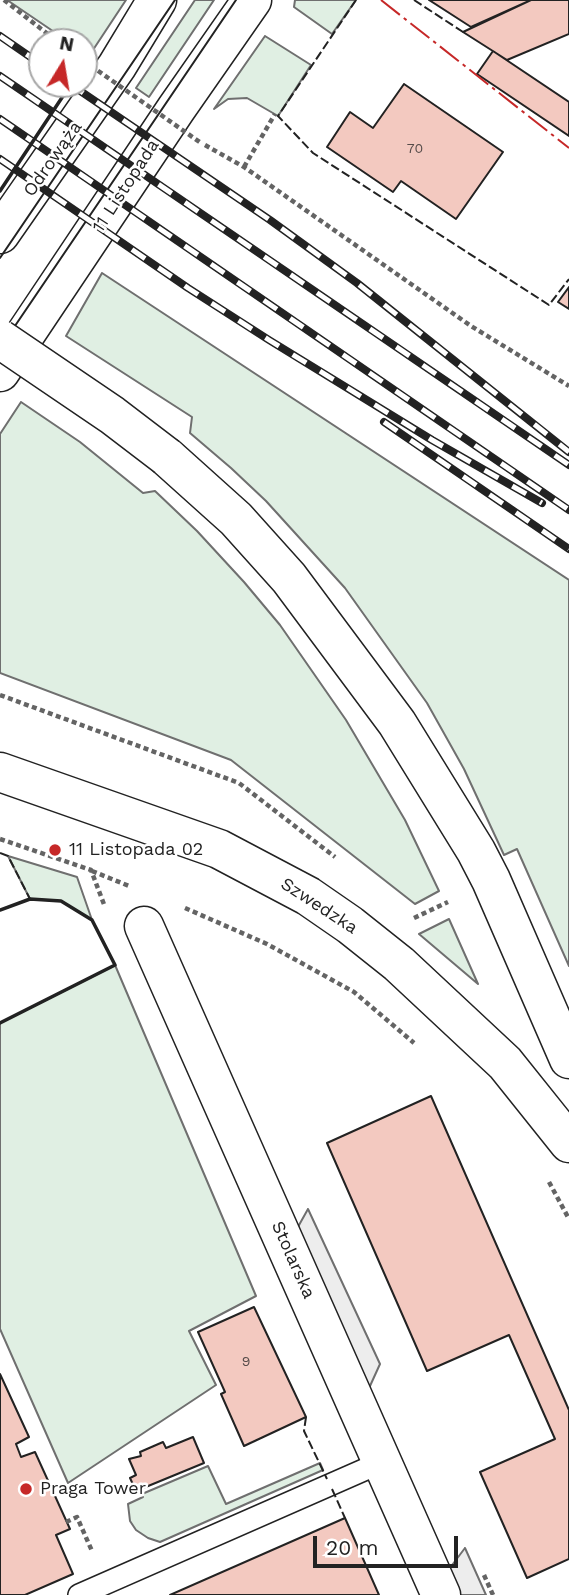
<!DOCTYPE html>
<meta charset="utf-8">
<style>
body{margin:0}
#map{position:relative;width:569px;height:1595px;overflow:hidden;background:#fff;font-family:"Work Sans",sans-serif}
canvas{display:block}
.north{position:absolute;left:28px;top:28px;width:70px;height:70px;box-sizing:border-box;background:#fff;border:2px solid #a7a7a7;border-radius:50%;rotate:11deg;font-size:19px;font-weight:700;line-height:28px;text-align:center;color:#222}
.north::after{content:'';display:block;margin:auto;width:24px;height:32px;background:#c62828;clip-path:polygon(50% 0,100% 100%,50% 72%,0 100%)}
.scale{position:absolute;left:313px;top:1536px;width:145px;height:32px;box-sizing:border-box;border:4px solid #222;border-top:0;padding-left:9px;font-size:21px;line-height:24px;white-space:nowrap;color:#222;-webkit-text-stroke:5px #fff;paint-order:stroke}
</style>
<div id="map">
<canvas width="569" height="1595"></canvas>
<div class="north">N</div>
<div class="scale">20 m</div>
</div>
<script>
const context = document.querySelector('canvas').getContext('2d');
context.lineJoin = 'round';
function paint(path, color) { context.fillStyle = color; context.fill(path, 'evenodd'); }
const poly = rows => new Path2D(rows.map(r => 'M' + r).join(''));
function stroke(path, color, width, dash) { context.strokeStyle = color; context.lineWidth = width; context.lineCap = dash ? 'butt' : 'round'; context.setLineDash(dash || []); context.stroke(path); }
function write(font, color, halo, rows, align = 'center') {
  context.font = font + ' "Work Sans",sans-serif'; context.lineWidth = 5; context.setLineDash([]); context.textBaseline = 'middle'; context.strokeStyle = halo; context.fillStyle = color; for (const [text, x, y, turn = 0] of rows) {
    context.save(); context.translate(x, y); context.rotate((+turn || 0) * Math.PI / 180); context.textAlign = isNaN(turn) ? turn : align; if (halo) context.strokeText(text, 0, 0); context.fillText(text, 0, 0); context.restore();
  }
}
const green = poly([
 [7,0,126,0,89,56,84,52,84,42,69,42,7,0],
 [195,0,214,0,149,97,136,88,195,0],
 [295,0,356,0,332,34,294,7,295,0],
 [265,36,311,65,278,116,247,98,228,99,214,109,265,36],
 [102,273,569,580,569,966,517,849,504,855,464,769,427,703,345,588,266,501,231,468,190,433,192,417,66,336,102,273],
 [21,402,80,442,143,493,155,491,197,531,244,582,280,625,346,720,405,820,439,891,415,904,231,760,0,673,0,434,21,402],
 [8,856,77,877,92,920,61,901,30,899,8,856],
 [449,919,478,984,419,934,449,919],
 [115,965,256,1296,189,1331,216,1385,68,1483,0,1329,0,1023,115,965],
 [320,1463,323,1470,160,1542,148,1538,136,1530,130,1521,128,1504,143,1497,142,1494,208,1466,226,1504,320,1463]
]);
paint(green, '#e0efe3');
stroke(green, '#6f6f6f', 2);
const parking = poly([
 [308,1209,380,1364,365,1397,294,1234,308,1209],
 [465,1548,486,1595,452,1595,443,1577,465,1548]
]);
paint(parking, '#ededed');
stroke(parking, '#6f6f6f', 2);
const building = poly([
 [429,0,531,0,471,27,429,0],
 [531,0,569,0,569,34,507,60,463,32,531,0],
 [493,51,569,102,569,136,477,74,493,51],
 [404,84,503,152,456,219,401,181,393,192,327,147,350,112,373,128,404,84],
 [569,287,569,309,558,302,569,287],
 [431,1096,569,1410,569,1559,527,1578,480,1472,555,1439,509,1335,427,1371,327,1143,431,1096],
 [254,1307,306,1417,244,1446,221,1394,225,1392,198,1332,254,1307],
 [0,1374,29,1437,16,1444,21,1457,35,1452,70,1529,56,1535,73,1574,25,1595,0,1595,0,1374],
 [193,1437,204,1463,136,1491,130,1478,136,1475,129,1459,141,1456,140,1452,163,1442,166,1448,193,1437],
 [345,1518,379,1595,170,1595,345,1518]
]);
paint(building, '#f3c9c0');
stroke(building, '#222', 2);
const lane = poly([
 [79,1595,382,1462]
]);
const street = poly([
 [144,926,441,1595]
]);
const secondary = poly([
 [0,234,117,66,157,0],
 [0,372,176,109,252,0],
 [167,457,236,519,289,578,397,723,476,851,491,880,569,1059],
 [0,772,219,849,308,896,350,925,399,964,505,1063,569,1143]
]);
stroke(lane, '#222', 24);
stroke(street, '#222', 41);
stroke(secondary, '#222', 41);
stroke(poly([
 [4,0,58,42],
 [205,145,244,167,471,326,569,386],
 [244,167,275,114],
 [0,695,239,783,335,857],
 [0,839,91,870,105,907],
 [92,871,129,886],
 [185,908,267,944,354,992,414,1043],
 [414,918,448,902],
 [549,1182,569,1219],
 [66,1522,77,1517,92,1551],
 [484,1575,493,1595]
]), '#646464', 4.5, [5, 3.5]);
stroke(lane, '#fff', 21);
stroke(street, '#fff', 38);
stroke(secondary, '#fff', 38);
stroke(poly([
 [0,258,175,0],
 [0,348,236,0]
]), '#222', 2);
const rail = poly([
 [0,36,42,65],
 [0,76,569,465],
 [70,84,270,220,357,283,569,452],
 [0,119,569,510],
 [0,159,188,288,269,340,432,440,542,503],
 [384,422,569,549]
]);
stroke(rail, '#222', 8);
stroke(rail, '#fff', 5, [16]);
const secondaryBridge = poly([
 [0,339,112,415,167,457]
]);
stroke(secondaryBridge, '#222', 41, []);
stroke(poly([
 [84,61,201,143]
]), '#646464', 4.5, [5, 3.5]);
stroke(secondaryBridge, '#fff', 38);
stroke(poly([
 [356,0,278,116,313,153,549,305,569,279],
 [414,0,463,32],
 [0,853,8,856,30,899],
 [306,1417,304,1431,327,1479],
 [332,1489,345,1518]
]), '#222', 2, [9, 3.5]);
stroke(poly([
 [84,64,89,56],
 [0,191,71,84],
 [0,910,30,899,61,901,92,920,115,965,0,1023]
]), '#222', 3.5);
stroke(poly([
 [381,0,569,148]
]), '#c62828', 2, [24, 5, 3.5, 5]);
for (const [x, y, r, color] of [
 [55,850,7,"#c62828"],
 [26,1489,7,"#c62828"]
]) { const dot = new Path2D(); dot.arc(x, y, r, 0, 2 * Math.PI); context.fillStyle = color; context.fill(dot); stroke(dot, '#fff', 2.5); }
write('14px', '#564c4a', null, [
 ["70",415,149],
 ["9",246,1362]
]);
write('18px', '#222', '#fff', [
 ["Odrowąża",53,159,-55],
 ["11 Listopada",126,186,-57],
 ["Szwedzka",319,906,33],
 ["Stolarska",293,1260,66]
]);
write('18px', '#222', '#fff', [
 ["11 Listopada 02",69,850],
 ["Praga Tower",40,1489]
], 'left');
</script>
